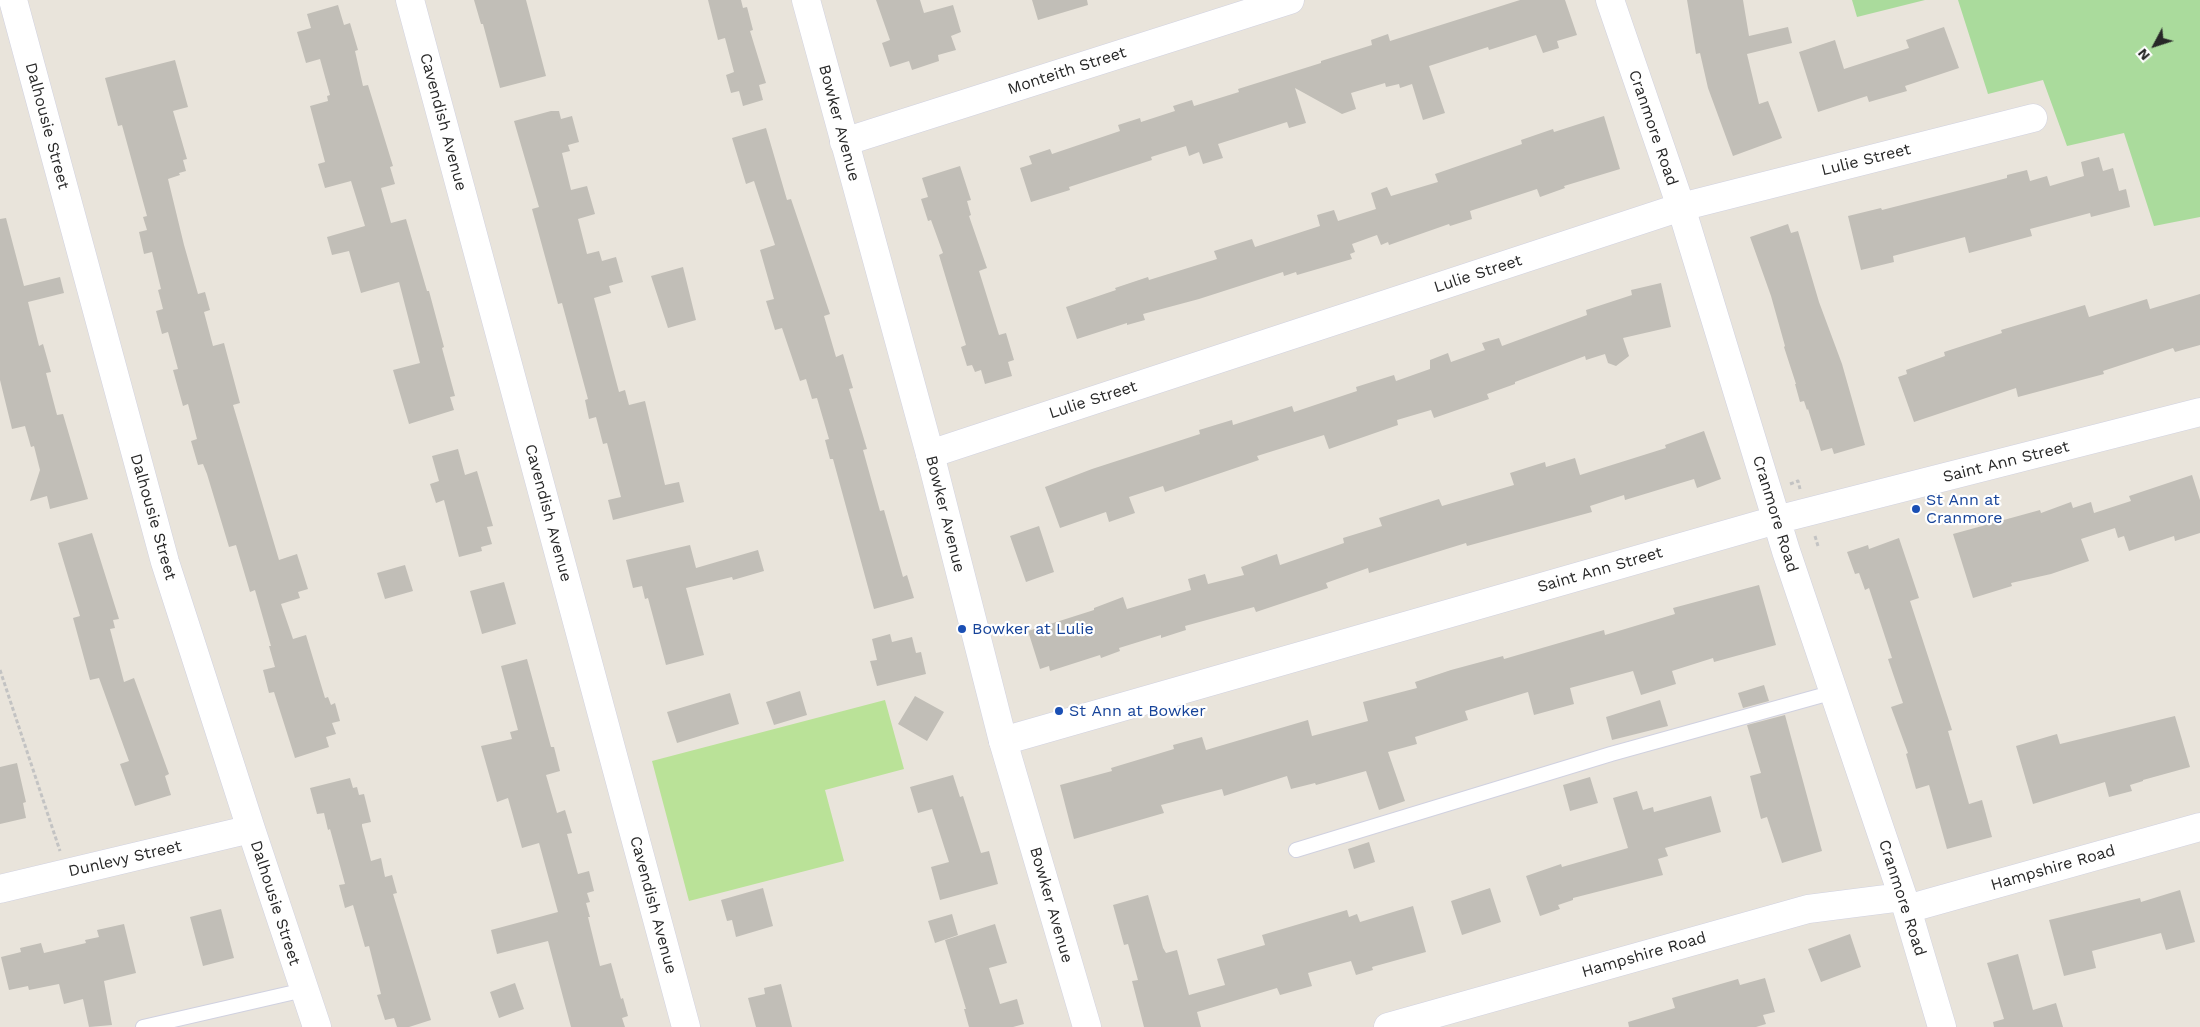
<!DOCTYPE html>
<style>
body{margin:0}
#map{position:relative;width:2200px;height:1027px;overflow:hidden;background:#e9e4db;font-family:"Work Sans",sans-serif}
canvas{display:block}
.north{position:absolute;left:2130px;top:20px;width:50px;height:50px;-webkit-text-stroke:4px #fff;paint-order:stroke;rotate:230deg;font-size:14px;font-weight:700;line-height:20px;text-align:center;color:#282828}
.north::after{content:'';display:block;margin:auto;width:18px;height:22px;background:#282828;clip-path:polygon(50% 0,100% 100%,50% 72%,0 100%)}
</style>
<div id="map">
<canvas width="2200" height="1027"></canvas>
<div class="north">N</div>
</div>
<script>
const context = document.querySelector('canvas').getContext('2d');
context.lineJoin = 'round';
function paint(path, color) { context.fillStyle = color; context.fill(path, 'evenodd'); }
const poly = rows => new Path2D(rows.map(r => 'M' + r).join(''));
function stroke(path, color, width, dash) { context.strokeStyle = color; context.lineWidth = width; context.lineCap = dash ? 'butt' : 'round'; context.setLineDash(dash || []); context.stroke(path); }
function write(font, color, halo, rows, align = 'center') {
  context.font = font + ' "Work Sans",sans-serif'; context.lineWidth = 4.5; context.setLineDash([]); context.textBaseline = 'middle'; context.strokeStyle = halo; context.fillStyle = color; for (const [text, x, y, turn = 0] of rows) {
    context.save(); context.translate(x, y); context.rotate((+turn || 0) * Math.PI / 180); context.textAlign = isNaN(turn) ? turn : align; if (halo) context.strokeText(text, 0, 0); context.fillText(text, 0, 0); context.restore();
  }
}
paint(poly([
 [1852,0,1925,0,1857,17],
 [1958,0,2200,0,2200,217,2154,226,2124,133,2067,146,2043,80,1988,94]
]), '#aadb9c');
paint(poly([
 [885,700,904,769,825,790,844,861,689,901,652,761]
]), '#bae298');
paint(poly([
 [474,0,526,0,546,76,500,88,483,24,481,24],
 [708,0,741,0,743,8,747,7,753,30,750,31,766,83,759,85,763,100,743,106,739,91,731,93,726,75,734,72,725,38,718,40],
 [876,0,920,0,924,13,953,5,961,32,951,36,956,50,938,55,939,61,912,70,909,61,890,67,882,43,890,40],
 [1032,0,1087,0,1088,5,1038,20],
 [1520,0,1565,0,1577,35,1557,41,1559,48,1543,53,1536,35,1489,50,1488,47,1429,66,1445,113,1423,120,1412,84,1400,88,1399,84,1386,87,1385,83,1351,93,1356,109,1342,114,1295,88,1306,123,1289,128,1287,122,1218,144,1223,158,1203,164,1199,152,1189,156,1186,146,1151,157,1152,160,1069,187,1070,190,1031,202,1020,168,1032,164,1029,156,1050,149,1052,154,1120,131,1118,125,1140,118,1141,122,1175,111,1173,106,1192,100,1194,106,1239,92,1238,89,1321,63,1321,61,1372,45,1371,40,1388,34,1390,41],
 [1687,0,1743,0,1749,36,1788,27,1792,43,1747,54,1759,104,1768,101,1782,138,1733,156,1708,88,1700,53,1696,54],
 [338,5,344,25,350,23,358,50,355,51,363,86,368,85,393,166,390,167,395,184,381,188,391,223,406,219,427,291,429,291,444,347,442,348,455,396,450,397,454,410,409,424,393,370,420,363,399,282,361,293,349,251,332,255,327,237,365,226,351,181,325,188,318,164,325,162,310,106,328,101,327,96,330,95,320,59,306,63,297,32,311,28,307,14],
 [1944,27,1959,68,1905,86,1907,91,1869,102,1867,96,1818,112,1799,52,1835,40,1844,69,1909,48,1906,40],
 [175,60,188,107,173,111,187,159,183,160,186,171,179,173,180,175,168,179,184,245,198,294,205,292,210,310,204,312,213,346,224,343,240,403,233,405,279,560,297,554,308,589,298,592,300,598,281,604,293,639,306,635,325,698,328,697,331,705,335,703,340,721,332,723,336,734,326,737,329,747,295,758,274,692,269,693,263,670,275,667,269,646,271,646,255,590,250,592,236,545,229,547,207,474,203,464,198,465,191,441,197,439,188,404,183,406,173,370,178,369,168,332,162,334,156,311,163,309,158,290,161,289,152,252,144,254,139,232,147,230,143,217,147,216,122,125,118,126,105,78],
 [551,111,559,111,561,119,572,116,579,142,568,145,570,151,562,153,571,190,587,186,595,214,578,219,587,254,599,251,602,261,616,257,623,282,609,286,611,293,594,298,619,392,625,390,629,405,645,401,665,485,679,482,684,502,613,520,608,500,621,497,607,443,603,444,596,417,589,419,585,400,588,399,562,303,558,304,532,209,539,207,514,121],
 [1604,116,1620,169,1564,186,1565,188,1540,197,1537,189,1470,211,1472,219,1450,226,1449,224,1389,245,1388,242,1381,245,1377,235,1352,244,1355,252,1350,254,1352,259,1297,275,1296,272,1284,276,1283,272,1199,299,1143,314,1145,320,1127,325,1127,323,1077,339,1066,307,1116,290,1115,288,1148,277,1149,280,1217,259,1214,251,1252,239,1255,247,1320,226,1317,215,1334,210,1338,221,1376,209,1371,193,1387,187,1391,196,1438,182,1435,174,1522,144,1521,140,1553,129,1554,132],
 [766,128,787,200,791,199,830,314,824,316,836,357,843,354,853,388,849,389,867,449,863,450,880,511,884,510,903,577,907,575,914,598,874,609,833,459,830,459,825,440,829,439,817,398,812,399,806,379,800,381,782,328,775,330,766,301,774,299,760,250,775,245,754,181,746,184,732,138],
 [2099,157,2103,171,2113,168,2119,191,2126,189,2130,207,2091,217,2090,213,2030,229,2032,236,1969,253,1965,237,1893,256,1894,262,1861,270,1848,216,1881,208,1882,210,1953,192,2007,178,2007,175,2027,170,2030,181,2047,176,2050,186,2084,176,2081,162],
 [960,166,971,200,967,201,971,215,969,216,987,268,979,271,999,335,1006,333,1014,360,1008,362,1012,376,985,384,981,370,975,372,972,365,967,366,961,347,966,345,939,255,943,253,931,220,928,221,921,199,928,197,922,178],
 [6,218,24,286,60,277,64,293,28,302,39,346,43,344,51,372,46,373,57,415,63,414,88,499,50,509,47,496,30,501,40,470,34,446,31,447,25,426,12,429,0,380,0,219],
 [1788,224,1791,233,1798,231,1819,302,1842,364,1865,445,1834,454,1832,448,1821,451,1808,409,1807,410,1804,401,1800,402,1795,384,1796,384,1784,347,1785,346,1771,296,1750,237],
 [683,267,696,320,668,328,651,276],
 [1661,283,1671,327,1623,338,1629,356,1616,366,1608,363,1605,354,1586,360,1585,356,1515,382,1515,384,1487,394,1489,399,1434,418,1431,410,1397,420,1398,425,1329,449,1324,435,1257,456,1259,460,1165,492,1163,486,1129,497,1135,513,1109,522,1106,512,1060,528,1045,487,1092,469,1200,434,1199,430,1232,420,1233,425,1292,406,1294,412,1357,391,1356,387,1394,375,1396,381,1430,369,1430,360,1448,353,1451,362,1485,350,1482,343,1499,338,1502,346,1587,315,1586,310,1632,295,1631,290],
 [2200,294,2200,345,2175,352,2173,348,2103,371,2104,374,2018,397,2016,388,1914,422,1898,377,1907,374,1906,370,1945,356,1944,352,2002,333,2001,330,2085,305,2089,317,2147,299,2150,309],
 [1704,431,1721,479,1697,488,1694,479,1625,500,1624,495,1590,506,1592,512,1467,546,1466,543,1369,573,1368,568,1326,583,1328,588,1256,612,1254,607,1185,626,1186,630,1161,638,1161,635,1119,648,1120,651,1101,658,1100,655,1050,671,1049,666,1040,669,1028,631,1094,610,1094,608,1123,597,1127,609,1191,590,1188,579,1205,574,1208,584,1244,575,1241,567,1277,554,1280,565,1344,543,1343,538,1382,526,1379,518,1439,499,1442,506,1514,485,1510,473,1545,462,1546,467,1575,458,1580,475,1666,448,1665,445],
 [458,449,465,475,477,471,493,526,487,527,492,544,481,547,482,551,459,557,444,500,436,503,430,484,439,481,432,456],
 [2192,475,2200,500,2200,533,2175,541,2174,536,2129,551,2124,536,2118,538,2115,528,2081,539,2089,561,2051,574,2011,583,2012,586,1973,598,1953,534,2040,510,2041,513,2071,502,2073,508,2091,502,2094,513,2131,501,2129,496],
 [1039,526,1054,572,1026,582,1010,536],
 [92,533,119,619,113,620,115,628,110,629,124,682,134,678,169,774,165,776,171,795,135,806,120,764,129,761,99,678,90,680,73,618,80,616,58,543],
 [1899,538,1919,598,1910,601,1952,730,1948,731,1969,804,1982,800,1992,837,1947,849,1929,785,1916,789,1906,754,1908,753,1891,707,1903,703,1888,659,1892,658,1869,588,1865,590,1859,573,1855,574,1847,552,1868,545,1869,549],
 [690,545,696,568,758,550,764,571,733,580,732,577,686,588,704,655,666,665,648,598,645,599,642,586,633,588,626,560],
 [405,565,413,591,385,599,377,573],
 [504,582,516,624,482,634,470,591],
 [1759,585,1776,645,1714,662,1713,658,1672,671,1676,684,1641,695,1633,671,1570,688,1574,704,1534,715,1528,692,1465,711,1468,720,1415,737,1417,744,1388,752,1405,801,1379,810,1366,771,1316,785,1315,783,1291,789,1287,776,1224,796,1222,789,1161,805,1164,813,1074,839,1060,785,1112,771,1111,768,1174,749,1173,745,1202,737,1206,750,1308,720,1312,736,1368,721,1363,702,1417,688,1415,682,1451,670,1503,656,1504,659,1604,630,1605,635,1675,614,1673,608],
 [890,634,892,642,912,637,916,653,921,652,926,674,877,686,870,661,877,660,872,639],
 [527,659,551,747,554,747,560,771,546,775,557,813,565,810,572,833,567,834,578,874,589,871,594,891,587,893,590,902,586,903,590,917,588,917,600,966,611,963,621,999,623,998,628,1016,622,1018,625,1027,571,1027,548,941,497,954,491,930,558,912,539,843,522,848,508,798,497,802,481,746,512,739,510,732,518,730,501,666],
 [1764,685,1769,701,1743,708,1738,693],
 [800,691,807,715,774,725,766,702],
 [730,693,739,724,677,743,667,712],
 [915,696,944,712,927,741,898,724],
 [1660,700,1668,726,1612,740,1606,717],
 [1785,715,1822,851,1782,863,1767,817,1761,819,1750,776,1761,773,1747,725],
 [2175,716,2190,767,2143,780,2143,781,2130,785,2132,791,2109,797,2105,782,2033,804,2016,746,2057,734,2060,744],
 [17,763,26,802,23,803,26,818,0,824,0,767],
 [953,775,960,797,963,796,981,853,989,851,998,884,940,900,931,867,949,862,932,809,918,813,910,787],
 [1590,777,1598,803,1570,811,1563,785],
 [350,778,353,788,357,787,359,795,364,794,371,822,362,824,362,826,371,861,381,858,385,877,392,875,397,893,393,894,431,1020,409,1027,397,1027,394,1018,385,1020,377,995,381,994,369,946,365,947,353,905,345,908,339,885,345,884,330,829,328,830,324,813,317,814,310,788],
 [1637,791,1643,810,1653,807,1654,812,1711,796,1721,832,1665,848,1668,856,1658,859,1663,875,1573,898,1573,900,1558,905,1560,909,1540,916,1526,876,1561,864,1562,867,1628,848,1613,798],
 [1369,842,1375,862,1354,869,1348,849],
 [763,888,773,926,736,937,732,920,727,921,721,900],
 [1490,888,1501,922,1462,935,1451,901],
 [2180,890,2195,942,2166,950,2161,933,2092,951,2096,968,2064,976,2049,920,2140,898,2141,902],
 [1148,895,1163,948,1166,953,1177,950,1189,995,1225,985,1217,959,1265,945,1262,935,1347,910,1349,917,1357,914,1360,922,1413,906,1426,952,1372,967,1373,970,1356,975,1351,961,1308,973,1312,986,1280,995,1277,988,1197,1012,1201,1027,1144,1027,1132,981,1138,980,1128,944,1124,945,1113,905],
 [221,909,234,958,203,966,190,917],
 [952,914,958,935,935,943,928,921],
 [124,924,136,973,104,981,112,1025,89,1027,83,999,64,1004,59,984,29,990,28,986,9,990,1,957,21,952,20,948,41,943,44,953,86,943,85,940,99,937,97,930],
 [995,924,1007,963,989,968,1000,1004,1017,999,1024,1024,1013,1027,969,1027,964,1009,966,1009,945,940],
 [1850,934,1861,967,1821,982,1808,949],
 [2018,954,2033,1010,2056,1003,2063,1027,1994,1027,1993,1022,2004,1019,1987,963],
 [1765,978,1775,1012,1763,1015,1766,1024,1756,1027,1629,1027,1628,1022,1675,1008,1672,998,1738,979,1740,985],
 [515,983,524,1009,499,1018,490,992],
 [781,984,792,1027,756,1027,748,998,765,994,764,988]
]), '#c1beb7');
const lane = poly([
 [1296,850,1611,754,1834,692],
 [143,1027,304,990]
]);
const street = poly([
 [13,0,165,562,251,829,317,1027],
 [410,0,686,1027],
 [1610,0,1681,207,1786,551,1907,909,1942,1027],
 [844,142,1290,0],
 [930,454,1681,207,2033,118],
 [1003,741,1776,520,2200,412],
 [0,889,251,829],
 [1907,909,2200,827],
 [1388,1027,1808,909,1902,897]
]);
const secondary = poly([
 [806,0,930,454,1003,741,1087,1027]
]);
stroke(lane, '#d0d1e0', 16);
stroke(street, '#d0d1e0', 29);
stroke(secondary, '#d0d1e0', 29);
stroke(poly([
 [1790,484,1798,481,1800,489],
 [1815,536,1818,546],
 [0,670,60,851]
]), '#c3c3c3', 3, [4, 2.5]);
stroke(lane, '#fff', 14);
stroke(street, '#fff', 28);
stroke(secondary, '#fff', 28);
for (const [x, y, r, color] of [
 [1916,509,5,"#1a4fb4"],
 [962,629,5,"#1a4fb4"],
 [1059,711,5,"#1a4fb4"]
]) { const dot = new Path2D(); dot.arc(x, y, r, 0, 2 * Math.PI); context.fillStyle = color; context.fill(dot); stroke(dot, '#fff', 2); }
write('16px', '#282828', '#fff', [
 ["Monteith Street",1067,71,-18],
 ["Cavendish Avenue",443,122,75],
 ["Bowker Avenue",839,123,75],
 ["Dalhousie Street",47,126,75],
 ["Cranmore Road",1653,128,71],
 ["Lulie Street",1866,160,-14],
 ["Lulie Street",1478,274,-18],
 ["Lulie Street",1093,400,-18],
 ["Saint Ann Street",2006,462,-14],
 ["Cavendish Avenue",548,513,75],
 ["Bowker Avenue",945,514,76],
 ["Cranmore Road",1775,514,73],
 ["Dalhousie Street",153,517,74],
 ["Saint Ann Street",1600,570,-16],
 ["Dunlevy Street",125,859,-13],
 ["Hampshire Road",2053,868,-16],
 ["Cranmore Road",1902,898,72],
 ["Dalhousie Street",275,903,72],
 ["Cavendish Avenue",653,905,75],
 ["Bowker Avenue",1051,905,74],
 ["Hampshire Road",1644,955,-16]
]);
write('16px', '#164399', '#fff', [
 ["St Ann at",1926,500],
 ["Cranmore",1926,518],
 ["Bowker at Lulie",972,629],
 ["St Ann at Bowker",1069,711]
], 'left');
</script>
